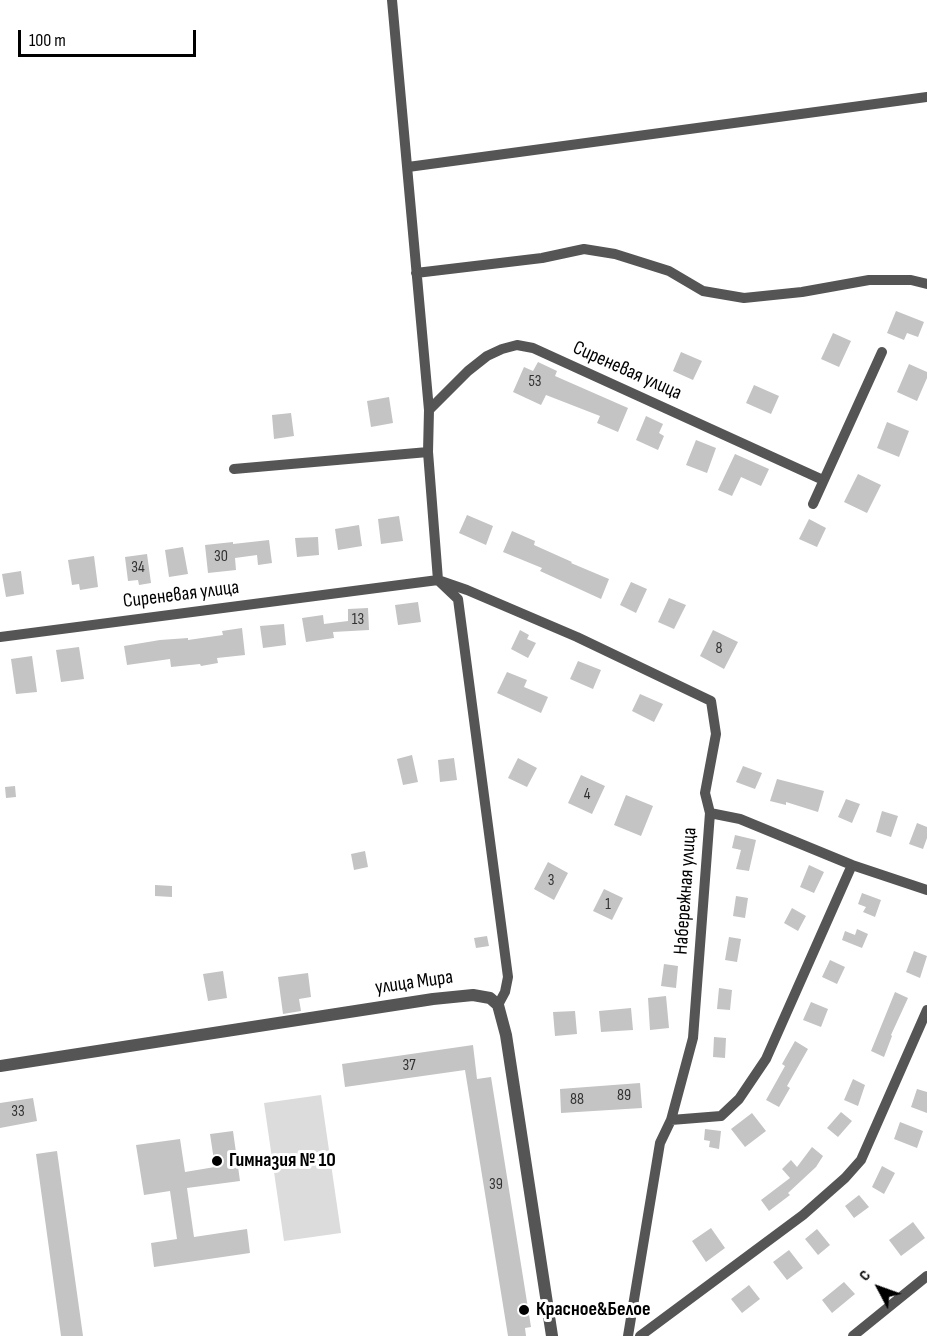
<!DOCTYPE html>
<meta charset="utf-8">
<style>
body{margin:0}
#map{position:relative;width:927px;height:1336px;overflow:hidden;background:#fff;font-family:"Sofia Sans Condensed",sans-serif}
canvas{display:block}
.north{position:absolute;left:849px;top:1258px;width:60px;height:60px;-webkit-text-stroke:4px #fff;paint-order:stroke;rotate:311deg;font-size:16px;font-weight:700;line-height:24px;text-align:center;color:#000}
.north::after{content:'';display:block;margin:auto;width:21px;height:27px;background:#000;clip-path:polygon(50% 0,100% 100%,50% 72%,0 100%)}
.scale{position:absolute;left:18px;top:30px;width:178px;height:27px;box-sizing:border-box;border:3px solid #000;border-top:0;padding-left:8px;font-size:18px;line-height:21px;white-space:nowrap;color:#000;-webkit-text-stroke:4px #fff;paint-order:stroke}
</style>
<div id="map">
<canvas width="927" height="1336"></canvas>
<div class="north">С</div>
<div class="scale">100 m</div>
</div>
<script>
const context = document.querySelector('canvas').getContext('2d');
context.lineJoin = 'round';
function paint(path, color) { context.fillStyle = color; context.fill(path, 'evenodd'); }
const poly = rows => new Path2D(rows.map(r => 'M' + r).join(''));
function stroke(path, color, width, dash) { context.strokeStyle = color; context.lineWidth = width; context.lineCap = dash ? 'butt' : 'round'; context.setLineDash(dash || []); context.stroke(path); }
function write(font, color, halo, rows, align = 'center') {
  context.font = font + ' "Sofia Sans Condensed",sans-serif'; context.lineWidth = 6; context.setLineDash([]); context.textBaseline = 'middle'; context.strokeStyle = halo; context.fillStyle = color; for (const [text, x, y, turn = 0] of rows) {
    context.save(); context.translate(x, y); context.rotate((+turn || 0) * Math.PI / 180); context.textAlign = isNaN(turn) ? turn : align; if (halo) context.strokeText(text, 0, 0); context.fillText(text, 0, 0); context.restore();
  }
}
paint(poly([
 [321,1095,341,1233,284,1241,264,1103]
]), '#dcdcdc');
paint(poly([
 [896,311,924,322,918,337,907,333,904,340,887,333],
 [833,333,851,341,839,367,821,359],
 [681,352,702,361,693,380,673,371],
 [538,362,557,371,555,376,628,408,618,432,597,423,600,416,546,395,541,405,513,392,524,367,533,371],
 [909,364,927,372,927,378,917,401,897,392],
 [754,385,779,396,771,414,746,403],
 [389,397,393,423,371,427,367,401],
 [291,413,294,436,274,439,272,415],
 [646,416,663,424,659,433,664,436,658,450,636,440],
 [887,422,909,431,899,457,877,448],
 [696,440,716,448,707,473,686,465],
 [735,454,769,469,761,486,741,477,732,496,718,490],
 [858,474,881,485,867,513,844,502],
 [467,515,493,526,486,545,459,533],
 [399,516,403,541,381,544,378,519],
 [809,519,826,528,817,547,799,539],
 [359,525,362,546,338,550,335,529],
 [512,531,535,541,534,545,572,562,571,563,609,579,601,599,540,571,542,568,503,552],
 [318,537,319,555,297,557,295,538],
 [269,540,272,563,258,565,257,555,235,558,236,570,208,573,205,545,233,542,233,544],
 [183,547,188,574,169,577,165,550],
 [147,554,151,583,139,585,138,580,128,581,125,557],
 [94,556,98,587,80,590,79,584,72,585,68,560],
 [21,571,24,594,6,597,2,574],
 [631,582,647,589,636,613,620,605],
 [669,598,686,605,674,629,658,622],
 [418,602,421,622,398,625,395,605],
 [368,608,369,630,333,632,334,638,306,642,302,618,323,615,324,624,348,621,348,609],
 [284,624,286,645,263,648,260,626],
 [242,628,245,655,217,658,218,663,201,666,200,664,171,667,170,659,127,665,124,646,160,640,188,638,188,640,223,635,222,631],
 [520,630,529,635,527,639,536,643,528,658,511,649],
 [713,630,738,642,724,669,700,656],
 [79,647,84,679,61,682,56,650],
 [32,656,37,692,16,694,11,659],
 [578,661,601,670,593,689,570,679],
 [507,672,527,680,524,687,548,697,541,713,497,693],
 [640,694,663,704,654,722,632,711],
 [412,755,418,782,403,785,397,759],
 [454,758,457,780,440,782,438,760],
 [518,758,537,768,527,787,508,778],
 [743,766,762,773,755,789,736,782],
 [581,775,605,786,592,814,568,803],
 [777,779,824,791,818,812,786,802,786,805,770,801],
 [15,786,16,797,6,798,5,787],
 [626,795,653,806,641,836,614,825],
 [846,799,860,804,852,823,838,817],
 [882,811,898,816,891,837,876,832],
 [917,823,927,827,927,838,923,849,909,844],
 [735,835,756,840,749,871,736,869,741,850,732,848],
 [365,851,368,867,354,870,351,854],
 [548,862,568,873,554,900,534,889],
 [809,865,824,872,814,893,800,887],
 [155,885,172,886,172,897,155,896],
 [604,889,623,898,612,920,593,911],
 [862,893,881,900,875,917,863,912,866,907,858,904],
 [736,896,748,898,745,918,733,916],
 [792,908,806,916,798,931,784,923],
 [857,929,868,934,862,948,842,940,845,931,855,935],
 [487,936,489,946,476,948,474,938],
 [729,937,741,939,737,962,725,960],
 [914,951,927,956,920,978,906,972],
 [830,960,845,967,837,984,822,977],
 [664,964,678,966,676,988,661,986],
 [223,971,227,998,208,1001,203,974],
 [308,973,311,997,299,999,301,1011,283,1014,278,977],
 [719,988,732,990,730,1010,717,1009],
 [895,992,908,998,891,1035,892,1036,884,1057,871,1051],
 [666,996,669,1028,650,1030,648,998],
 [811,1002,828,1009,821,1027,803,1020],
 [631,1008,633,1030,601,1032,599,1011],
 [575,1011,577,1034,555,1036,553,1012],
 [714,1037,726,1038,725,1058,713,1057],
 [795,1041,808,1049,787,1086,790,1088,779,1107,766,1100,785,1066,782,1064],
 [473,1045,477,1079,491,1077,531,1327,525,1328,526,1336,508,1336,465,1070,345,1087,342,1064],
 [853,1079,865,1085,858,1106,844,1100],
 [640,1083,642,1108,561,1113,560,1089],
 [917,1089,927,1092,927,1113,911,1107],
 [33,1098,37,1121,0,1128,0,1103],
 [841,1112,852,1121,838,1137,827,1128],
 [752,1113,766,1131,745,1147,731,1129],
 [900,1122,923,1131,917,1148,894,1139],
 [705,1129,721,1131,719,1149,709,1147,710,1141,704,1140],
 [233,1131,240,1181,187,1188,194,1237,247,1229,250,1253,154,1267,151,1243,177,1239,170,1191,144,1195,136,1145,180,1139,185,1172,215,1167,210,1134],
 [812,1147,823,1156,816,1167,788,1193,790,1195,769,1211,761,1200,790,1178,782,1169,791,1160,797,1167],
 [57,1151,83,1336,61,1336,36,1154],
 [882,1166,895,1173,884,1194,872,1187],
 [859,1195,869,1207,854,1218,845,1206],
 [913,1222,925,1238,901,1256,889,1240],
 [711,1228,725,1248,706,1262,692,1241],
 [817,1229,830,1245,818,1255,805,1239],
 [789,1250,803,1268,787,1280,773,1262],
 [844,1282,855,1294,832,1313,822,1300],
 [749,1285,760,1299,742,1313,731,1299]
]), '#c4c4c4');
stroke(poly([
 [392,0,429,410,428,452,438,580,467,590,577,637,711,701,716,734,705,793,710,813,693,1038,671,1120,660,1143,628,1336],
 [408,167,927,97],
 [416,273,542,258,584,249,615,254,669,271,703,291,744,298,802,292,869,280,911,280,927,284],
 [429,410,468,371,487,356,502,349,517,345,533,348,823,480],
 [234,469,428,452],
 [813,504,882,352],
 [0,637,438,580,458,599,508,977,505,992,498,1005],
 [710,813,740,819,852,865,927,890],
 [671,1120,721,1116,739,1099,766,1059,852,865],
 [640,1336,803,1215,845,1178,861,1160,927,1010],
 [853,1336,927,1276]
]), '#555', 10);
stroke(poly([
 [0,1066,433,999,473,995,490,998,498,1005,506,1035,552,1336]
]), '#555', 12);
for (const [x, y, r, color] of [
 [217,1161,6,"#000"],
 [524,1310,6,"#000"]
]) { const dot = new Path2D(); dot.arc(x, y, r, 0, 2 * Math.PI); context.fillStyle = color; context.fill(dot); stroke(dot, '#fff', 2); }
write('16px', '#313131', null, [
 ["53",535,382],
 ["30",221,557],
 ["34",138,568],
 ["13",358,620],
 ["8",719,649],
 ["4",587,795],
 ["3",551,881],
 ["1",608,905],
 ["37",409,1066],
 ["89",624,1096],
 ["88",577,1100],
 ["33",18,1112],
 ["39",496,1185]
]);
write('20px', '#000', '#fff', [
 ["Сиреневая улица",627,371,24],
 ["Сиреневая улица",181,595,-7],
 ["Набережная улица",686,891,-86],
 ["улица Мира",414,983,-8]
]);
write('bold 20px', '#000', '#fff', [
 ["Гимназия № 10",229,1161],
 ["Красное&Белое",536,1310]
], 'left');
</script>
